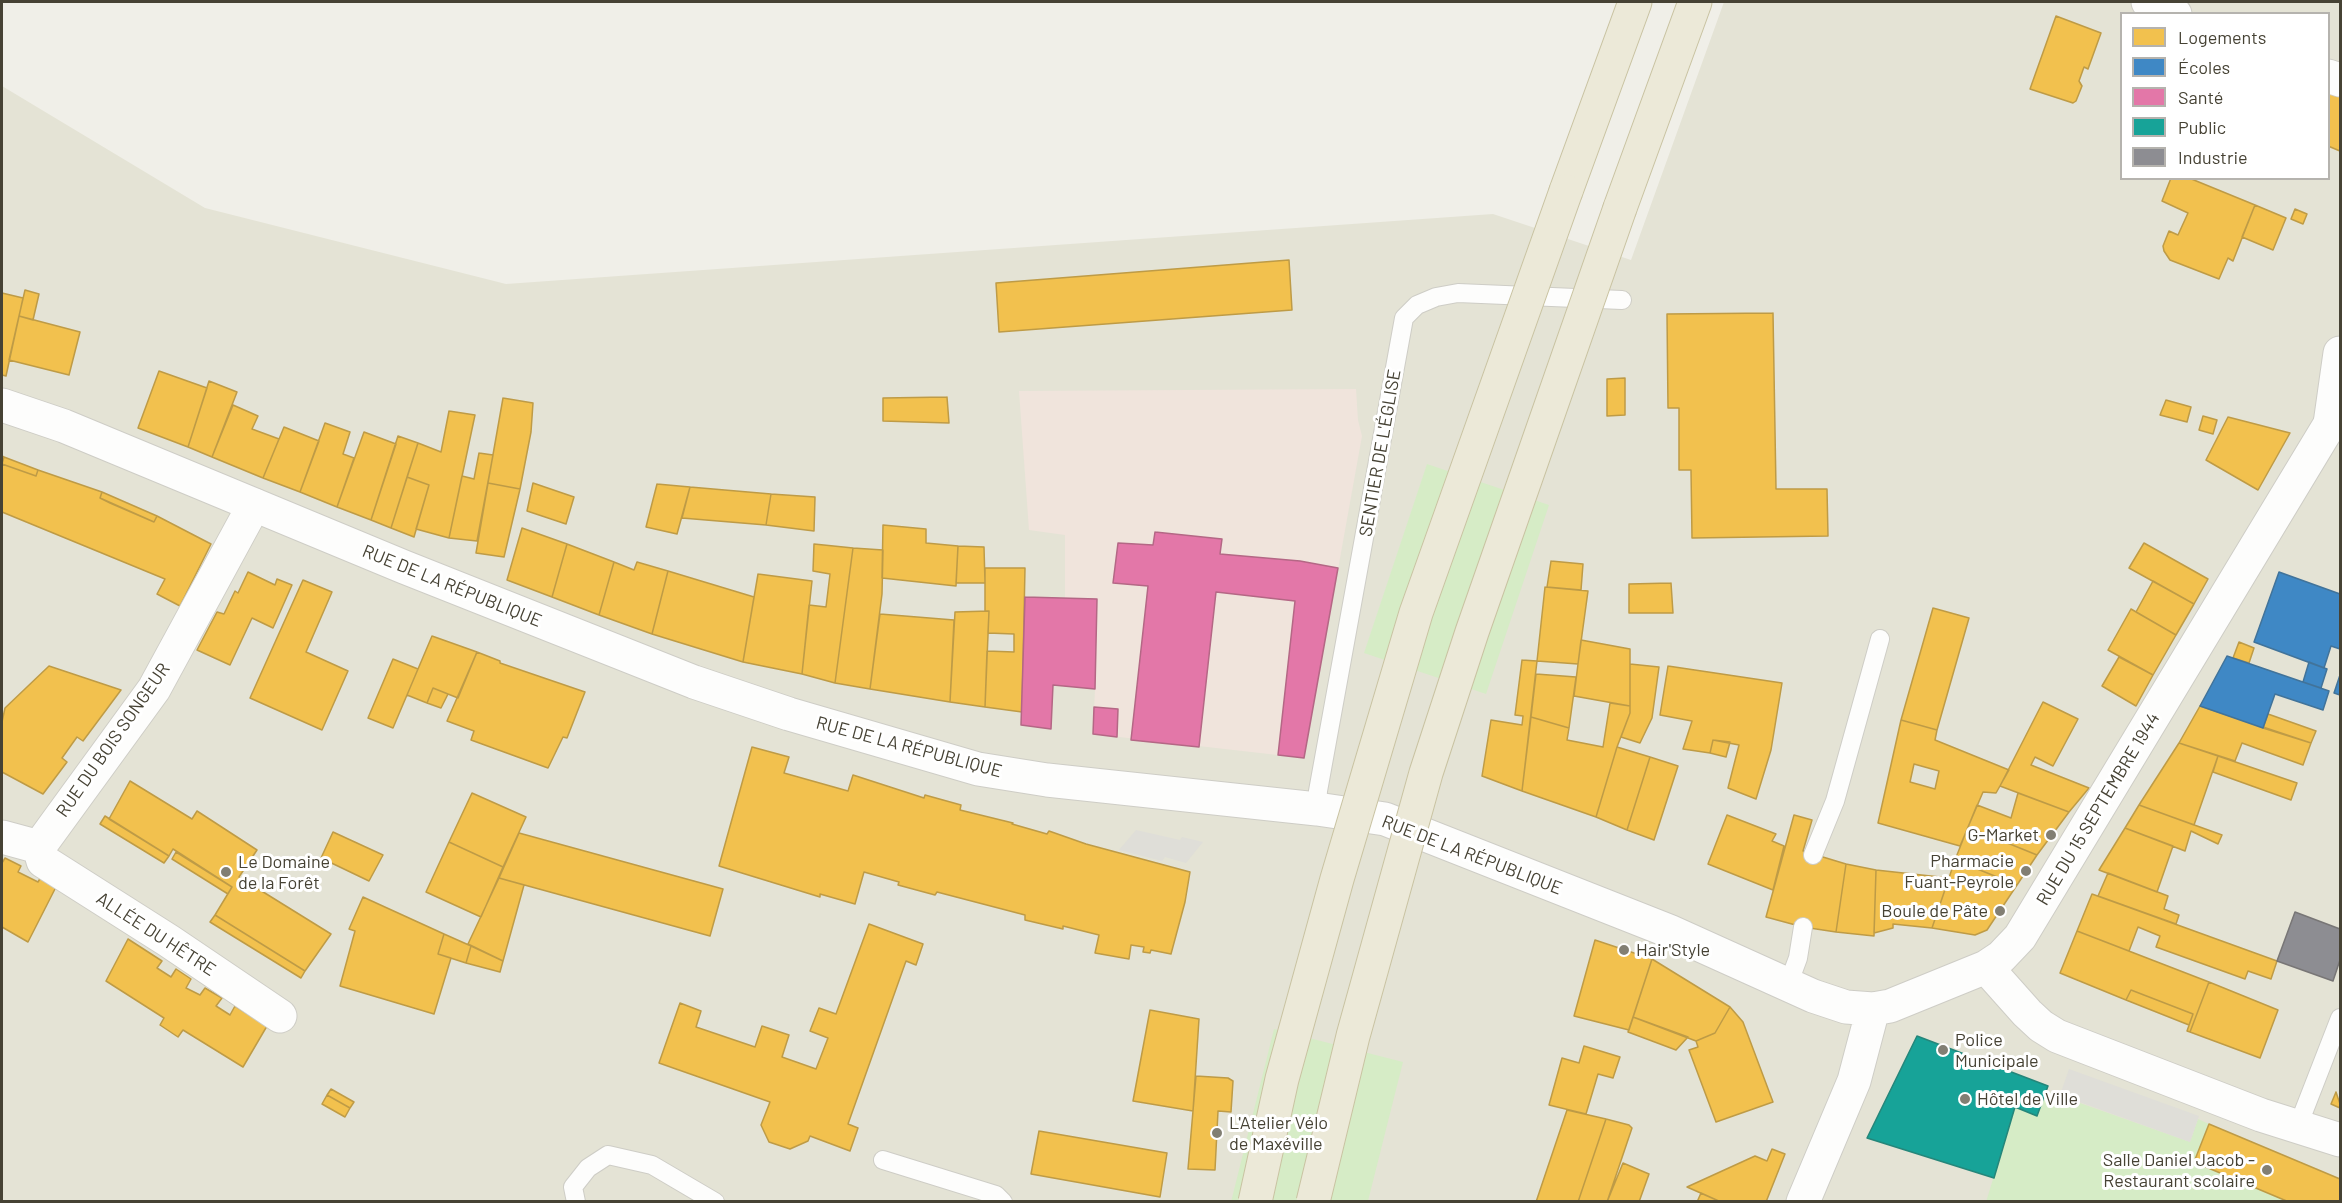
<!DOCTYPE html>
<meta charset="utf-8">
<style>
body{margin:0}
#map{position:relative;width:2342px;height:1203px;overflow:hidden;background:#f0efe8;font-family:Barlow,sans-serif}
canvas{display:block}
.frame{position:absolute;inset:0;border:3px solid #464234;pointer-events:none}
.legend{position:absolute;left:2120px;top:12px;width:210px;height:168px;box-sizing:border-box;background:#fff;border:2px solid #b5b3ae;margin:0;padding:8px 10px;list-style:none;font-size:18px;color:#464234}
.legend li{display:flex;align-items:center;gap:12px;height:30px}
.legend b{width:30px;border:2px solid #b5b3ae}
</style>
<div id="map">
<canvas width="2342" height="1203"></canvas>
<div class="frame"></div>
<ul class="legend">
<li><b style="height:16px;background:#f2c14e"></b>Logements</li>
<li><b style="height:16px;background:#3f88c5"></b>Écoles</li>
<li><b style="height:16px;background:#e377a8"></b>Santé</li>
<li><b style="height:16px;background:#17a398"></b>Public</li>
<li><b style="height:16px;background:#8d8d92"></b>Industrie</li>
</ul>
</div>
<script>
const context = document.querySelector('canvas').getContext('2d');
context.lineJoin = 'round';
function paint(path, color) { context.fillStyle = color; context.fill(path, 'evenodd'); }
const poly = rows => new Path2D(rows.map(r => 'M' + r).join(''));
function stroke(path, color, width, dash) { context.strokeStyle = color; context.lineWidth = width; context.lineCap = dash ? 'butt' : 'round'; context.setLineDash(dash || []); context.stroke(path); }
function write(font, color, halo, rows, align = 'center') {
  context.font = font + ' Barlow,sans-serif'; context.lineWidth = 6; context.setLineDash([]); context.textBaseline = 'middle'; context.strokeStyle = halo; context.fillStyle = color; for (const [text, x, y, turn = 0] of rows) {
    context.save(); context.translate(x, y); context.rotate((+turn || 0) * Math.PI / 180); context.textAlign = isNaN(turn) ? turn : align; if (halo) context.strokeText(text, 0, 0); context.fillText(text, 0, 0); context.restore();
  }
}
paint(poly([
 [1724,2,2340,2,2340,1201,2,1201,2,86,205,208,506,284,1493,214,1631,260],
 [2122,14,2328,14,2328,178,2122,178]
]), '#e4e3d5');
paint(poly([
 [1356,389,1358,420,1362,436,1304,758,1093,734,1095,689,1065,599,1065,535,1029,530,1019,391]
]), '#f0e4dc');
paint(poly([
 [1427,464,1549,505,1486,694,1364,653],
 [1274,1029,1403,1062,1368,1201,1231,1202],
 [2046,1091,2190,1142,2198,1119,2209,1124,2194,1162,2289,1202,1986,1202,2015,1107,2037,1115]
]), '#d6ecc6');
paint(poly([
 [1136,830,1180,840,1182,837,1203,842,1186,863,1165,857,1162,861,1119,850],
 [2069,1069,2199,1116,2190,1142,2060,1095]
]), '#dfded8');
const homes = poly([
 [2056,16,2101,33,2088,69,2084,67,2079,81,2082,86,2076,101,2073,103,2030,89,2056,16],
 [2328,86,2340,90,2340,151,2328,146,2328,86],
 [2171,178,2189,178,2255,205,2233,261,2228,258,2219,279,2170,260,2164,251,2163,246,2169,231,2178,235,2188,213,2162,201,2171,178],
 [2255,205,2286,218,2273,250,2242,237,2255,205],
 [2295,209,2307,214,2303,224,2291,219,2295,209],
 [1289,260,1292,310,999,332,996,283,1289,260],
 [25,290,39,294,33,320,19,316,25,290],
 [2,293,23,298,6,376,2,375,2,293],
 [1773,313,1776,489,1827,489,1828,536,1692,538,1691,470,1679,470,1679,408,1668,408,1667,314,1773,313],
 [19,316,80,332,69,375,9,360,19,316],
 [159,371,207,388,188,447,138,428,159,371],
 [1625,378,1625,415,1607,416,1607,379,1625,378],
 [209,381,237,392,212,457,188,447,209,381],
 [947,397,949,423,883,421,883,398,947,397],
 [503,398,533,403,531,432,520,489,488,483,503,398],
 [2166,400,2191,407,2187,422,2160,415,2166,400],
 [233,405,258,416,252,429,279,439,263,478,212,457,233,405],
 [449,411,475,415,449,538,416,529,429,485,407,477,418,443,441,452,449,411],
 [2203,416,2217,420,2213,434,2199,430,2203,416],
 [2228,417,2290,433,2258,490,2206,460,2228,417],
 [325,423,350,432,343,454,354,458,337,507,300,492,325,423],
 [284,427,319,441,300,492,263,478,284,427],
 [364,432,396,444,371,520,337,507,364,432],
 [398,436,418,443,391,528,371,520,398,436],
 [479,453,493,455,477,541,449,538,462,476,474,479,479,453],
 [2,456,4,457,2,464,36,476,38,470,102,492,100,498,154,522,157,516,211,544,180,606,157,594,165,579,2,512,2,456],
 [4,457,38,470,36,476,2,464,4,457],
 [407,477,429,485,414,537,391,528,407,477],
 [488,483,520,489,504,557,476,553,488,483],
 [533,483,574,497,566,524,527,511,533,483],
 [657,484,690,487,677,534,646,527,657,484],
 [690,487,771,494,766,525,682,518,690,487],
 [102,492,157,516,154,522,110,503,100,498,102,492],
 [771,494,815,497,814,531,766,525,771,494],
 [883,525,926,529,926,543,958,546,956,586,882,578,883,525],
 [522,528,567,544,552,597,507,580,522,528],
 [2144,543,2208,579,2194,604,2129,568,2144,543],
 [567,544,614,562,599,615,552,597,567,544],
 [814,544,853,548,835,683,802,674,809,605,826,607,830,574,813,571,814,544],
 [958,546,984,547,985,583,956,583,958,546],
 [853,548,883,550,882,594,870,689,835,683,853,548],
 [1551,561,1583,564,1581,590,1547,587,1551,561],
 [614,562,634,570,637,562,668,571,652,634,599,615,614,562],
 [985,568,1025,568,1022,712,985,707,987,651,1014,652,1014,634,988,633,989,611,985,611,985,568],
 [668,571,754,597,743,662,652,634,668,571],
 [248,572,275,585,277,579,292,585,273,628,252,618,230,665,197,650,217,612,224,614,235,591,238,593,248,572],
 [758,574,812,581,802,674,743,662,758,574],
 [303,580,332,592,306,652,348,671,322,730,250,698,303,580],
 [2153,581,2194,604,2176,635,2136,612,2153,581],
 [1671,583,1673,613,1629,613,1629,584,1671,583],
 [1545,587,1588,591,1578,664,1537,661,1545,587],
 [1933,608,1969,618,1937,730,1901,720,1933,608],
 [2131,609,2176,635,2153,675,2108,650,2131,609],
 [989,611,985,707,950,702,955,612,989,611],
 [880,614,954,620,950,702,870,689,880,614],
 [432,636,477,652,458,698,433,688,427,703,407,695,432,636],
 [1581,640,1630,649,1630,706,1574,696,1581,640],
 [2239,642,2254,648,2249,663,2233,658,2239,642],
 [477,652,500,661,500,663,585,692,567,738,563,737,548,768,471,740,474,731,447,721,477,652],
 [2119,657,2153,675,2136,706,2102,686,2119,657],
 [393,659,418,669,393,728,368,718,393,659],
 [1522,660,1537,661,1522,791,1482,776,1491,720,1522,725,1523,716,1515,715,1522,660],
 [1630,664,1659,667,1652,718,1640,743,1621,737,1630,713,1630,664],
 [49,666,121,690,83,741,77,737,62,758,67,762,43,794,2,772,2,722,5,708,49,666],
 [1668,666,1782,683,1771,750,1756,799,1728,788,1739,745,1713,740,1710,753,1683,749,1692,721,1660,715,1668,666],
 [1536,674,1576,677,1569,728,1531,717,1536,674],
 [433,688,448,694,441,708,427,703,433,688],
 [2043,702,2078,719,2053,766,2035,757,2031,765,2089,788,2069,812,2000,786,2043,702],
 [1610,703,1630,706,1630,713,1617,747,1596,817,1522,791,1531,717,1569,728,1567,740,1603,747,1610,703],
 [2200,706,2311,743,2303,765,2242,743,2235,761,2179,743,2200,706],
 [2268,714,2316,731,2311,743,2263,728,2268,714],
 [1901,720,1937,730,1935,740,2009,770,1996,793,1983,792,1960,846,1878,823,1901,720],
 [1914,764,1939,771,1935,789,1910,782,1914,764],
 [1713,740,1730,742,1726,757,1710,753,1713,740],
 [2179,743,2218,756,2194,825,2139,805,2179,743],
 [752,747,789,757,784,773,848,791,853,775,924,798,925,795,961,805,960,810,1013,823,1012,824,1047,834,1049,831,1086,844,1190,872,1185,902,1171,954,1151,950,1150,953,1143,952,1144,947,1131,945,1129,959,1095,953,1099,935,1063,926,1063,929,1025,920,1025,915,937,892,935,895,898,885,899,882,864,872,855,904,820,894,820,897,719,866,752,747],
 [1617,747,1650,757,1627,830,1596,817,1617,747],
 [2218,756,2297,783,2291,800,2213,772,2218,756],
 [1650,757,1678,766,1654,840,1627,830,1650,757],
 [130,781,192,819,197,811,257,850,239,877,331,934,305,971,215,915,232,887,173,849,169,856,109,819,130,781],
 [472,793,526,817,503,867,449,842,472,793],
 [2018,793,2069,812,2037,855,1968,827,1977,805,2011,818,2018,793],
 [2139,805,2222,835,2218,844,2191,831,2185,851,2125,828,2139,805],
 [1727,815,1776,834,1772,841,1784,846,1773,890,1708,864,1727,815],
 [1794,815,1812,820,1803,851,1846,864,1836,932,1803,927,1766,917,1794,815],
 [105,816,169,856,164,863,100,824,105,816],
 [1968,827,2037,855,2017,885,1955,860,1968,827],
 [2125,828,2173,846,2157,892,2099,870,2125,828],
 [333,832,383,855,369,881,321,858,333,832],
 [519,833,723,889,710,936,499,878,519,833],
 [449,842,503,867,481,917,426,892,449,842],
 [176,852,232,887,228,894,172,859,176,852],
 [5,858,21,866,18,872,38,882,41,877,57,885,28,942,2,927,2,863,5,858],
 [1955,860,2017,885,1987,930,1975,935,1932,928,1955,860],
 [1846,864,1876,870,1874,936,1836,932,1846,864],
 [1876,870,1949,878,1932,928,1893,924,1893,928,1874,933,1876,870],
 [2108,873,2168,896,2164,909,2179,915,2176,924,2098,896,2108,873],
 [499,878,524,885,503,961,468,944,499,878],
 [2092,894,2277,961,2271,979,2248,971,2245,979,2156,947,2160,936,2138,927,2129,951,2077,931,2092,894],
 [363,897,444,934,438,954,451,958,434,1014,340,986,355,931,349,929,363,897],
 [215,915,305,971,301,978,210,922,215,915],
 [869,924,923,944,916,965,906,961,848,1124,858,1128,850,1151,810,1136,808,1141,790,1149,769,1142,761,1125,770,1102,659,1063,680,1003,701,1011,696,1027,755,1047,762,1026,789,1035,782,1057,816,1069,828,1038,810,1031,819,1008,836,1014,869,924],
 [2077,931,2209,982,2190,1032,2187,1031,2193,1014,2131,990,2126,1000,2060,973,2077,931],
 [444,934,471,946,466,963,438,954,444,934],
 [128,939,162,961,157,968,171,977,176,969,191,979,186,988,200,995,205,988,222,998,216,1006,230,1015,235,1006,267,1026,243,1067,183,1030,178,1037,160,1025,164,1018,106,981,128,939],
 [1595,940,1652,959,1629,1030,1574,1016,1595,940],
 [471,946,503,961,500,972,466,963,471,946],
 [1652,959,1730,1007,1715,1033,1696,1041,1633,1017,1652,959],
 [2209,982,2278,1010,2260,1058,2190,1032,2209,982],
 [2131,990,2193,1014,2189,1025,2126,1000,2131,990],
 [1730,1007,1743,1022,1773,1102,1716,1122,1689,1050,1698,1047,1696,1041,1715,1033,1730,1007],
 [1150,1010,1199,1019,1193,1111,1133,1101,1150,1010],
 [1633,1017,1688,1037,1676,1050,1628,1032,1633,1017],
 [1584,1046,1620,1057,1613,1078,1598,1074,1586,1114,1549,1105,1562,1058,1579,1063,1584,1046],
 [1196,1076,1228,1078,1233,1081,1231,1112,1218,1111,1215,1170,1188,1169,1196,1076],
 [331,1089,354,1102,350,1108,327,1095,331,1089],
 [2336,1092,2340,1104,2340,1108,2331,1104,2336,1092],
 [327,1095,350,1108,345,1117,322,1104,327,1095],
 [1567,1110,1606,1119,1578,1202,1536,1202,1567,1110],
 [1606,1119,1629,1125,1632,1128,1607,1202,1578,1202,1606,1119],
 [2209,1124,2340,1179,2340,1202,2289,1202,2194,1162,2209,1124],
 [1039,1131,1167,1153,1160,1197,1031,1174,1039,1131],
 [1772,1149,1785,1154,1766,1202,1721,1202,1687,1187,1755,1156,1767,1161,1772,1149],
 [1623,1163,1649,1174,1639,1202,1607,1202,1623,1163],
 [1701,1193,1721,1202,1697,1202,1701,1193]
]);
paint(homes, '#f2c14e');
stroke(homes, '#be9b46', 1.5);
const schools = poly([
 [2279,572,2340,594,2340,649,2331,646,2324,668,2254,642,2279,572],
 [2227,656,2329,691,2323,710,2275,694,2263,728,2200,706,2227,656],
 [2309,662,2327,669,2321,688,2303,682,2309,662],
 [2340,675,2340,695,2334,693,2340,675]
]);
paint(schools, '#3f88c5');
stroke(schools, '#41739a', 1.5);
const health = poly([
 [1155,532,1222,539,1220,554,1300,561,1338,568,1304,758,1278,755,1295,601,1216,592,1199,747,1131,740,1148,586,1113,583,1118,543,1153,545,1155,532],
 [1025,597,1097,599,1095,689,1053,685,1051,729,1021,725,1025,597],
 [1094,707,1118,709,1117,737,1093,734,1094,707]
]);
paint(health, '#e377a8');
stroke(health, '#b46785', 1.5);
const public = poly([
 [1917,1036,2048,1086,2037,1116,2015,1107,1994,1178,1867,1138,1917,1036]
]);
paint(public, '#17a398');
stroke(public, '#25867a', 1.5);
const industry = poly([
 [2295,912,2340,929,2340,960,2333,981,2277,961,2295,912]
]);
paint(industry, '#8d8d92');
stroke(industry, '#787676', 1.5);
const service = poly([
 [1317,809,1318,791,1404,318,1417,305,1436,297,1458,293,1622,300],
 [1813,855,1835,801,1880,639],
 [1788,985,1798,958,1803,927],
 [2298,1126,2340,1018],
 [883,1160,996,1195,1003,1202],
 [576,1202,573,1187,588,1168,608,1155,652,1165,715,1202]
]);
const minor = poly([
 [2148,2,2175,14],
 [2328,76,2340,80],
 [2330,424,2340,353],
 [2,837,39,847],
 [39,847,154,689,254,505],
 [39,847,43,861,169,941,280,1016]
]);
const tertiary = poly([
 [2,405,64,426,404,567,694,682,789,714,978,769,1047,780,1317,809,1385,819,1669,931,1813,996,1846,1007,1873,1009,1890,1006,1986,967,2001,957,2020,937,2330,424,2340,425],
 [1986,967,2027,1013,2041,1026,2057,1036,2261,1115,2340,1140],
 [1803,1202,1854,1081,1873,1009]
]);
const motorway = poly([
 [1566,191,1635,2],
 [1620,208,1695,2]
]);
stroke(service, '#cecdc6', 20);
stroke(minor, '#cecdc6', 35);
stroke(tertiary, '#cecdc6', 35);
stroke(motorway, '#c9c3a2', 35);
stroke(service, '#fdfdfc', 18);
stroke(minor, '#fdfdfc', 33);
stroke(tertiary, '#fdfdfc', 33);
stroke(motorway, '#ece9d8', 33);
const motorwayBridge = poly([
 [1255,1202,1282,1079,1337,879,1416,613,1566,191],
 [1313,1202,1353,1036,1426,773,1472,632,1620,208]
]);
stroke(motorwayBridge, '#c9c3a2', 35, []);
stroke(motorwayBridge, '#ece9d8', 33);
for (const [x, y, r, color] of [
 [2051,835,6,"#827f73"],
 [2026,871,6,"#827f73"],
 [226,872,6,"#827f73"],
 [2000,911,6,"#827f73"],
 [1624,950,6,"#827f73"],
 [1943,1050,6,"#827f73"],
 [1965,1099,6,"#827f73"],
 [1217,1133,6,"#827f73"],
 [2267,1170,6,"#827f73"]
]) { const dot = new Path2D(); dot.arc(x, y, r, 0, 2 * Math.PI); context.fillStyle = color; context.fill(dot); stroke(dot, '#fff', 2); }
write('18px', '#464234', '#fff', [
 ["SENTIER DE L'ÉGLISE",1380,453,-80],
 ["RUE DE LA RÉPUBLIQUE",452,586,22],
 ["RUE DU BOIS SONGEUR",113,740,-55],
 ["RUE DE LA RÉPUBLIQUE",909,747,15],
 ["RUE DU 15 SEPTEMBRE 1944",2098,809,-59],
 ["RUE DE LA RÉPUBLIQUE",1472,855,21],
 ["ALLÉE DU HÊTRE",156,934,33]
]);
write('18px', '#464234', '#fff', [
 ["G-Market",2039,835,"right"],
 ["Pharmacie",2014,861,"right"],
 ["Fuant-Peyrole",2014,882,"right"],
 ["Le Domaine",238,862],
 ["de la Forêt",238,883],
 ["Boule de Pâte",1988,911,"right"],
 ["Hair'Style",1636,950],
 ["Police",1955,1040],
 ["Municipale",1955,1061],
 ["Hôtel de Ville",1977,1099],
 ["L'Atelier Vélo",1229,1123],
 ["de Maxéville",1229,1144],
 ["Salle Daniel Jacob -",2255,1160,"right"],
 ["Restaurant scolaire",2255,1181,"right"]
], 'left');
</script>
